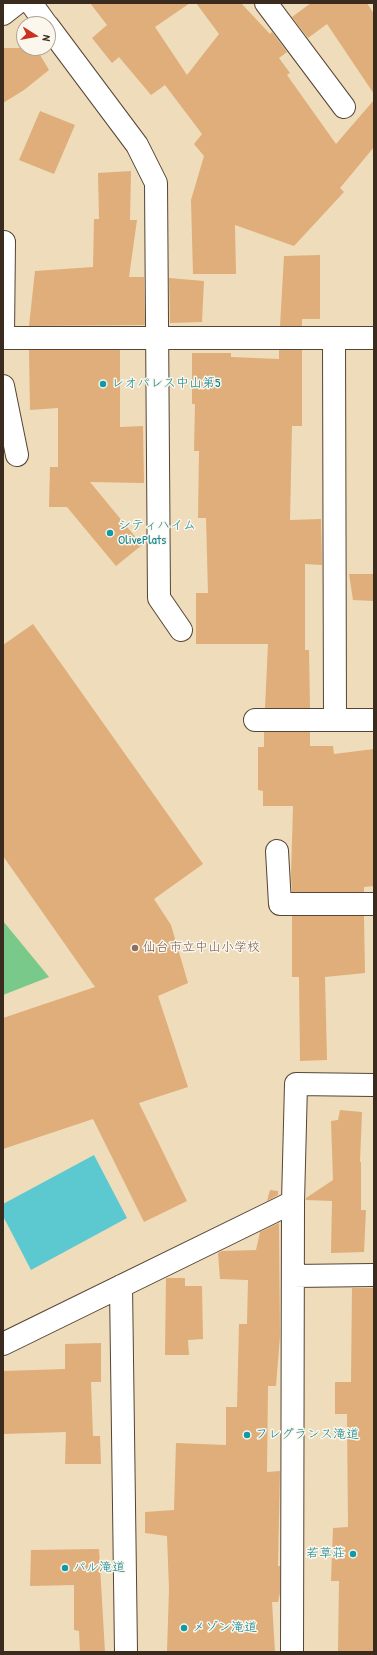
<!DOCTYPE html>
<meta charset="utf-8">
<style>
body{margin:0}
#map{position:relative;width:377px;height:1655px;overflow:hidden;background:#efdcba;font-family:"Patrick Hand",sans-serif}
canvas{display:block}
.frame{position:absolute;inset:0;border:4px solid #3b2a1e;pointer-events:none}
.north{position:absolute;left:16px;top:16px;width:40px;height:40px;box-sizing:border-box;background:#fbf7ec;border:1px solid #aea59a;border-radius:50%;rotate:101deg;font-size:11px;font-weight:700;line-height:16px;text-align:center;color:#3b2a1e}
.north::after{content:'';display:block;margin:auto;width:14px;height:18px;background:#c8321e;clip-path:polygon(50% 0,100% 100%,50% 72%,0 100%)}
</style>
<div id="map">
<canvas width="377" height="1655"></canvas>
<div class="frame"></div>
<div class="north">N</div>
</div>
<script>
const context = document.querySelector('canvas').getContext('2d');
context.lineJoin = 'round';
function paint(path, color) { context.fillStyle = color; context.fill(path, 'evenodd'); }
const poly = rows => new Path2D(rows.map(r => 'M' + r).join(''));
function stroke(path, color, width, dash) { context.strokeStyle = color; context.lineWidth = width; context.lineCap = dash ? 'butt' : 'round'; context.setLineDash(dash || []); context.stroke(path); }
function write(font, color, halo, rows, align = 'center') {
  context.font = font + ' "Patrick Hand","Klee One",sans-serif'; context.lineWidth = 3; context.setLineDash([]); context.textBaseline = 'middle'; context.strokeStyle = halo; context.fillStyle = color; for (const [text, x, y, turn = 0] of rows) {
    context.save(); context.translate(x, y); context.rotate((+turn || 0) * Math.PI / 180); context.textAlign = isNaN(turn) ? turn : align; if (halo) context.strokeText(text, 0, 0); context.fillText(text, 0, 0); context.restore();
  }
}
paint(poly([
 [3,921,49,977,3,995]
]), '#79c98a');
paint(poly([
 [94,1155,127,1218,31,1270,3,1216,3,1204]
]), '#5cc9d1');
paint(poly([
 [90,3,190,3,155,27,187,75,219,34,196,3,241,3,270,34,272,32,287,52,279,58,290,73,287,75,336,144,374,100,374,147,340,188,344,192,294,246,235,225,236,274,193,274,191,200,204,156,194,144,202,134,165,85,151,95,119,57,112,63,92,38,107,25],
 [311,3,367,3,374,14,374,94,327,24,308,38,292,17],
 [3,48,36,48,49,70,24,90,3,103],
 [40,111,75,125,54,174,19,160],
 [131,171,130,220,137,220,129,277,144,277,145,325,29,326,35,271,93,267,94,219,99,219,98,173],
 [320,255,320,319,302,319,302,326,280,326,284,256],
 [169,278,204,281,202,322,170,323],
 [29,350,120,350,120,427,143,426,144,483,90,482,142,545,116,566,67,507,49,507,50,467,58,467,58,408,30,410],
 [279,350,302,350,302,426,292,426,290,520,321,519,322,565,305,564,305,650,309,650,310,708,265,708,268,644,196,644,196,593,208,593,206,518,198,518,199,451,194,451,195,404,192,404,192,353,231,353,231,357,279,359],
 [349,574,374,574,374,601,353,600],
 [33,624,203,864,154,899,171,925,188,983,158,996,188,1087,139,1103,187,1201,144,1222,93,1119,3,1149,3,1018,95,987,3,856,3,645],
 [264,732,310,732,310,746,333,746,334,754,374,749,374,886,364,887,364,892,292,892,291,876,293,806,263,806,263,791,258,790,258,747,264,747],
 [292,916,364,916,365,973,325,977,327,1060,300,1061,299,977,292,977],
 [340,1110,362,1112,360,1162,361,1162,361,1210,366,1210,364,1252,331,1253,332,1201,306,1200,306,1198,333,1180,331,1121,338,1120],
 [270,1190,278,1191,278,1195,267,1201],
 [279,1223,280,1336,276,1386,268,1386,267,1472,280,1471,278,1566,280,1566,280,1593,278,1602,272,1602,275,1652,167,1652,169,1589,167,1536,145,1533,145,1512,174,1510,176,1443,226,1445,226,1407,237,1407,239,1324,247,1324,248,1280,220,1279,218,1253,222,1251,256,1250,260,1232],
 [166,1278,185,1278,185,1286,202,1286,203,1339,188,1340,189,1355,165,1355],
 [352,1288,374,1288,374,1652,338,1652,339,1581,331,1581,333,1528,348,1527,347,1414,335,1414,335,1382,351,1382],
 [101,1343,101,1382,91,1382,93,1436,100,1436,101,1464,65,1464,66,1432,3,1434,3,1371,65,1369,65,1344],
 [99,1549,105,1652,80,1652,79,1631,74,1630,74,1585,30,1586,31,1550]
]), '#dfae7a');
const minor = poly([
 [31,3,46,24],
 [266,3,344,107],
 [3,14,17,3],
 [48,26,137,145,156,183,159,598,181,630],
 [3,334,4,242],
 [3,338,374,338],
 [334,338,335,720],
 [3,386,17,455],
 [255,720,374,720],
 [277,851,280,904,374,904],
 [293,1276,374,1275],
 [121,1286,126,1652],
 [3,1344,293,1202],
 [292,1652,293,1202,296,1084,374,1085]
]);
stroke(minor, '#564535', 24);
stroke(minor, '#fff', 22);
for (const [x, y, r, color] of [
 [103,384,4,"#0f9aa8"],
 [110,533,4,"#0f9aa8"],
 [135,948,4,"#8d6e63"],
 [247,1435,4,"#0f9aa8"],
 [353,1554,4,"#0f9aa8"],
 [65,1568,4,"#0f9aa8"],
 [184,1628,4,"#0f9aa8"]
]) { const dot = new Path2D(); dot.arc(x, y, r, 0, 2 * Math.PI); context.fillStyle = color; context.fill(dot); stroke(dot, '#fbf7ec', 1.5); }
write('13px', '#0d838f', '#fbf7ec', [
 ["レオパレス中山第5",111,384],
 ["シティハイム",118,526],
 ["OlivePlats",118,541],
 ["フレグランス滝道",255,1435],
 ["若草荘",345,1554,"right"],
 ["パル滝道",73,1568],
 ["メゾン滝道",192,1628]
], 'left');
write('13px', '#785e54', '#fbf7ec', [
 ["仙台市立中山小学校",143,948]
], 'left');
</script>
